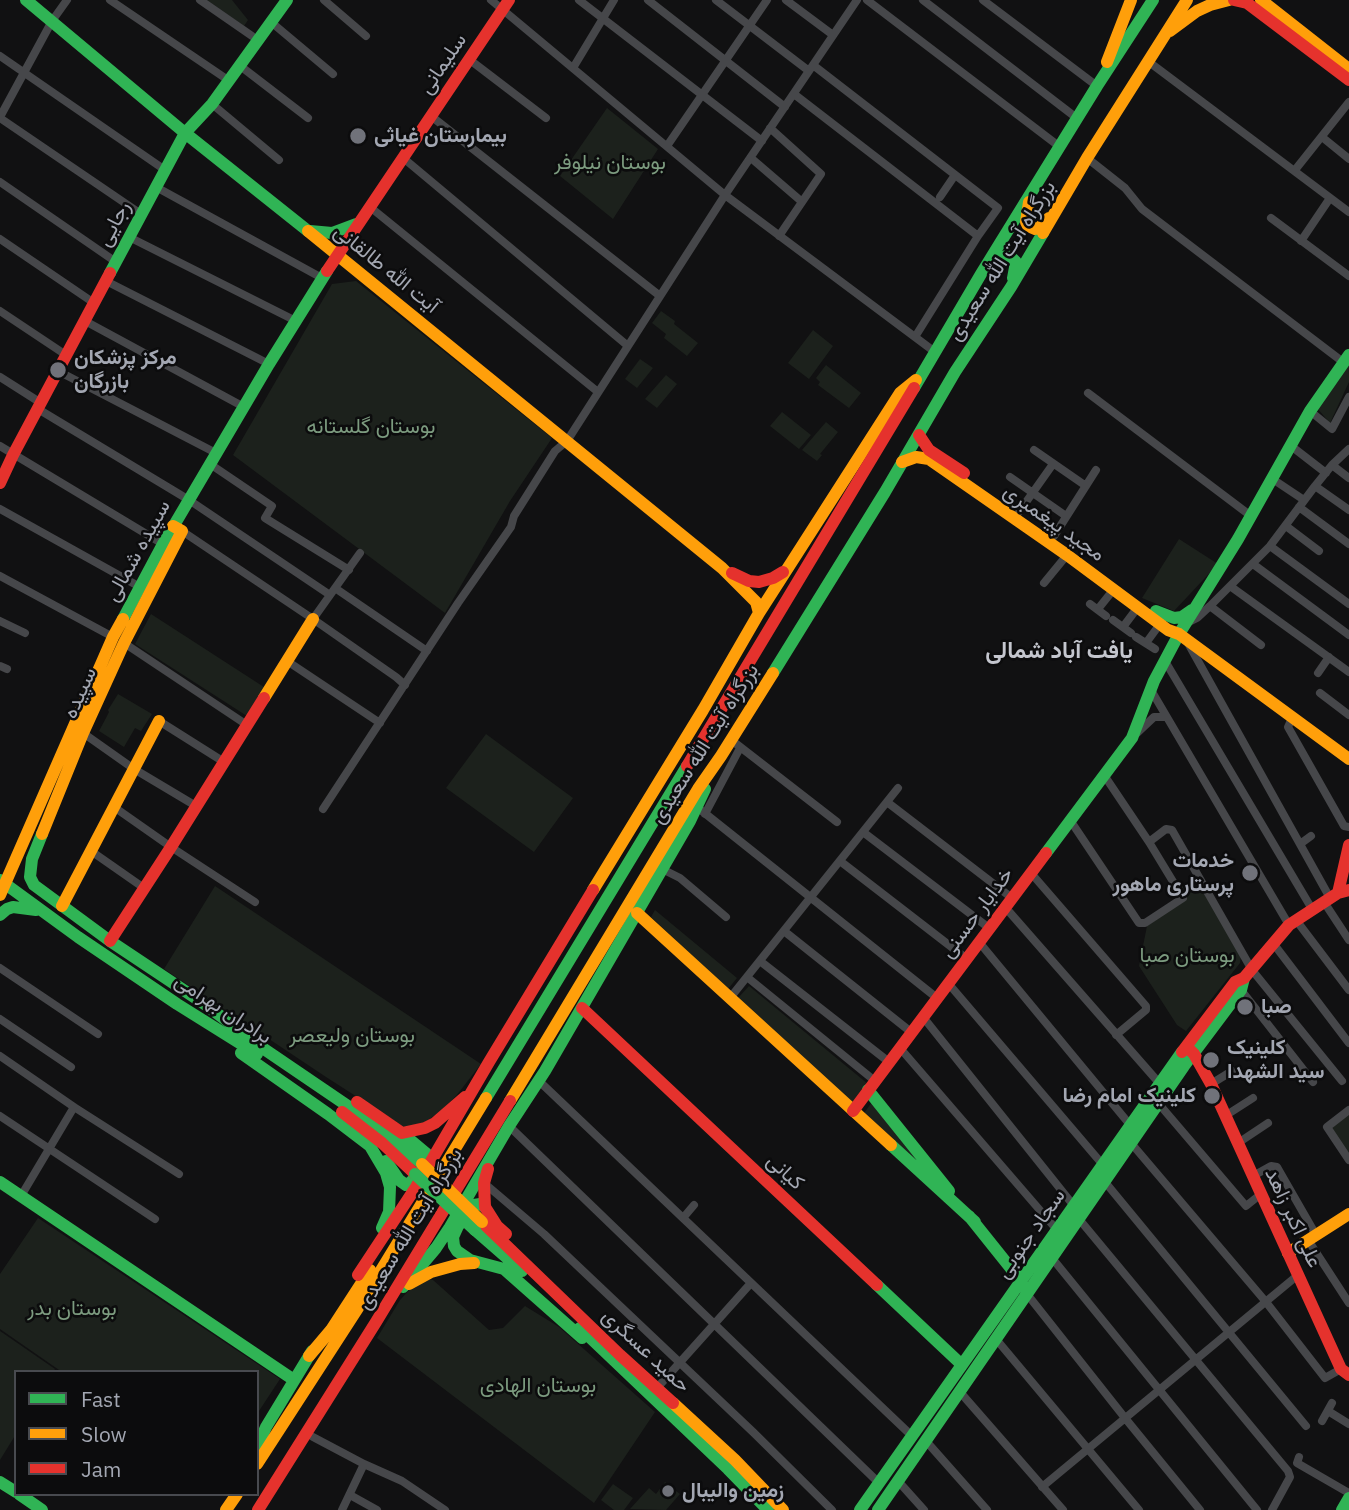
<!DOCTYPE html>
<meta charset="utf-8">
<style>
body{margin:0}
#map{position:relative;width:1349px;height:1510px;overflow:hidden;background:#111112;font-family:"IBM Plex Sans",sans-serif}
canvas{display:block}
.legend{position:absolute;left:14px;top:1370px;width:245px;height:126px;box-sizing:border-box;background:#0c0c0d;border:2px solid #484a4f;margin:0;padding:9px 12px;list-style:none;font-size:21px;color:#a3a7b2}
.legend li{display:flex;align-items:center;gap:14px;height:35px}
.legend b{width:35px;border:2px solid #484a4f}
</style>
<div id="map">
<canvas width="1349" height="1510"></canvas>
<ul class="legend">
<li><b style="height:9px;background:#30b455"></b>Fast</li>
<li><b style="height:9px;background:#ff9f0a"></b>Slow</li>
<li><b style="height:9px;background:#e5322d"></b>Jam</li>
</ul>
</div>
<script>
const context = document.querySelector('canvas').getContext('2d');
context.lineJoin = 'round';
function paint(path, color) { context.fillStyle = color; context.fill(path, 'evenodd'); }
const poly = rows => new Path2D(rows.map(r => 'M' + r).join(''));
function stroke(path, color, width, dash) { context.strokeStyle = color; context.lineWidth = width; context.lineCap = dash ? 'butt' : 'round'; context.setLineDash(dash || []); context.stroke(path); }
function write(font, color, halo, rows, align = 'center') {
  context.font = font + ' "IBM Plex Sans",Vazirmatn,sans-serif'; context.lineWidth = 5; context.setLineDash([]); context.textBaseline = 'middle'; context.strokeStyle = halo; context.fillStyle = color; for (const [text, x, y, turn = 0] of rows) {
    context.save(); context.translate(x, y); context.rotate((+turn || 0) * Math.PI / 180); context.textAlign = isNaN(turn) ? turn : align; if (halo) context.strokeText(text, 0, 0); context.fillText(text, 0, 0); context.restore();
  }
}
paint(poly([
 [207,0,232,0,248,20,244,26],
 [607,108,658,149,613,219,560,176],
 [356,281,552,438,510,501,445,613,233,455,332,284],
 [661,311,675,321,674,324,698,343,687,356,664,338,666,334,652,323],
 [813,330,833,346,809,379,788,363],
 [640,359,653,368,637,388,625,379],
 [1349,363,1349,382,1330,423,1317,408],
 [826,365,861,393,849,408,818,385,820,382,816,378],
 [666,375,677,384,657,408,645,399],
 [782,412,811,435,799,449,770,426],
 [826,422,838,432,820,454,822,455,817,461,802,450],
 [1179,539,1218,564,1174,611,1142,598],
 [151,614,267,689,250,718,135,644],
 [118,694,152,714,141,731,135,728,124,747,99,731,106,718,109,712,108,710],
 [486,734,573,798,534,852,446,788],
 [1196,877,1241,956,1240,963,1186,1031,1177,1025,1139,966,1147,926,1182,901,1176,890],
 [215,886,481,1064,456,1096,441,1111,424,1123,404,1127,326,1077,164,969],
 [655,910,737,978,728,989,651,917],
 [749,986,868,1084,852,1104,738,998],
 [872,1102,946,1193,862,1116],
 [1349,1113,1349,1156,1329,1127],
 [38,1218,280,1379,257,1414,257,1372,62,1372,0,1329,0,1274],
 [424,1279,433,1280,489,1330,503,1328,525,1306,559,1327,655,1412,594,1503,377,1338,400,1300,415,1284],
 [0,1331,55,1369,53,1372,16,1372,16,1434,0,1460],
 [665,1482,680,1494,666,1510,630,1509,649,1488,656,1494],
 [613,1484,633,1498,624,1510,614,1510,601,1500]
]), '#1c211c');
stroke(poly([
 [110,0,228,80],
 [200,0,252,36],
 [324,0,366,36],
 [491,0,725,195,935,352],
 [579,0,762,141],
 [648,0,785,107],
 [716,0,809,71],
 [786,0,833,35],
 [867,0,1060,147],
 [923,0,1078,119],
 [983,0,1097,86],
 [271,22,333,74],
 [0,56,165,170],
 [470,60,546,118],
 [1149,62,1349,212],
 [239,65,308,118],
 [813,65,998,208,978,236,915,337],
 [573,68,614,0],
 [794,94,978,236],
 [212,104,279,160],
 [431,116,660,296],
 [0,117,52,21,67,0],
 [0,118,141,214],
 [770,128,821,174,779,236],
 [1322,137,1349,159],
 [667,146,767,0],
 [402,157,628,346],
 [751,158,801,201],
 [1087,158,1125,188,1142,209,1343,362],
 [1295,170,1349,102],
 [0,182,116,262],
 [156,187,322,278],
 [940,197,955,175],
 [370,207,598,392],
 [1271,218,1349,276],
 [129,237,296,321],
 [0,239,94,303],
 [1301,241,1330,198],
 [106,281,269,364],
 [0,311,66,355],
 [85,321,244,407],
 [58,371,216,453],
 [0,377,41,403],
 [1088,393,1251,516],
 [38,409,189,500,330,595],
 [1310,411,1332,429,1349,397],
 [0,446,163,544],
 [1295,449,1326,473],
 [1034,450,1086,486],
 [210,464,272,506,265,518,349,570],
 [1332,465,1349,478],
 [1010,477,1066,516],
 [1277,482,1304,500],
 [1315,486,1349,510],
 [1299,507,1349,544],
 [0,509,140,587],
 [1019,512,1053,464],
 [1286,526,1319,551],
 [182,531,313,619,396,677,405,685],
 [1054,536,1096,470],
 [1270,546,1349,604],
 [1253,564,1349,635],
 [0,576,113,637],
 [1044,583,1067,555],
 [1230,586,1349,672],
 [335,588,427,651],
 [1090,604,1106,616],
 [1210,606,1261,645],
 [1098,609,1114,589],
 [313,619,360,553],
 [1113,620,1131,633],
 [0,621,25,633],
 [1189,622,1197,618,1210,606,1270,546,1315,486,1332,465,1349,449],
 [1123,627,1138,607],
 [1136,637,1155,649],
 [124,643,247,725],
 [1146,643,1160,624],
 [1188,643,1330,898],
 [287,661,380,723],
 [1165,661,1312,909],
 [0,666,7,669],
 [1318,673,1329,657],
 [1151,690,1289,925],
 [1320,693,1349,715],
 [1292,718,1288,727,1344,826,1349,827],
 [159,721,224,762],
 [83,733,134,769,196,806],
 [1137,733,1154,717,1166,717],
 [730,739,837,822],
 [887,802,1012,898],
 [114,807,171,847,255,902],
 [697,807,937,998],
 [323,809,458,603,511,527,514,516,555,451,567,441,725,195,857,0],
 [705,814,740,748],
 [1070,820,1139,923,1145,923,1183,898,1149,842,1104,775],
 [863,832,989,928],
 [1149,842,1166,829,1172,830,1252,970,1342,1081],
 [1300,844,1311,836],
 [91,851,144,888],
 [840,861,967,959],
 [662,869,680,878,726,917],
 [1031,873,1146,1006,1146,1010,1116,1035],
 [1324,902,1349,940],
 [1005,907,1160,1084],
 [1296,920,1349,990],
 [784,931,911,1032],
 [979,942,1131,1126],
 [1273,943,1349,1043],
 [760,961,889,1062],
 [0,968,98,1034],
 [747,977,875,1081],
 [948,983,1103,1165],
 [1241,990,1313,1082],
 [730,998,898,788],
 [923,1017,1074,1206],
 [0,1019,71,1067],
 [900,1048,1057,1230],
 [0,1056,74,1107,179,1174],
 [539,1081,912,1436],
 [1211,1084,1232,1071],
 [1159,1104,1246,1206,1261,1194],
 [1349,1110,1327,1127,1349,1160],
 [0,1116,155,1219],
 [1225,1116,1253,1098],
 [509,1126,879,1483],
 [1131,1143,1266,1302,1325,1378,1341,1369],
 [1238,1143,1268,1123],
 [1253,1176,1271,1166,1277,1167,1316,1235],
 [1105,1182,1306,1426],
 [484,1183,544,1234,753,1432,832,1510],
 [21,1196,74,1107],
 [683,1218,694,1205],
 [1079,1219,1288,1471,1290,1477,1272,1510],
 [1308,1240,1349,1303],
 [1052,1258,1257,1510],
 [1027,1294,1125,1418,1200,1510],
 [996,1339,1139,1510],
 [657,1388,751,1283],
 [960,1392,1063,1510],
 [1328,1411,1349,1424],
 [1322,1421,1332,1403],
 [313,1437,364,1464,402,1481,445,1510],
 [926,1441,987,1510],
 [1299,1457,1297,1463,1349,1493],
 [898,1481,924,1510],
 [1042,1487,1298,1275],
 [350,1495,377,1510],
 [342,1510,364,1464]
]), '#46474a', 8);
stroke(poly([
 [26,0,185,133,308,231],
 [310,231,332,233,356,224],
 [988,268,999,259,1006,256,1011,257,1016,262,1013,278],
 [110,273,185,133,212,104,287,0],
 [914,388,981,274,1097,86,1153,0],
 [1156,611,1174,618,1182,617,1192,610],
 [123,619,163,544,269,364,327,271],
 [773,673,885,492,955,372,1011,287,1043,233],
 [42,834,32,859,30,877,34,885,110,941,206,1005,264,1049,364,1117,422,1164],
 [1046,853,1132,738,1154,681,1179,634,1238,539,1310,411,1349,355],
 [0,880,78,937,177,1004,257,1054],
 [0,915,7,909,13,907,36,910],
 [241,1053,328,1114,370,1146,386,1173,390,1187,389,1212,382,1228],
 [868,1090,949,1191],
 [486,1098,687,766],
 [891,1145,975,1222],
 [386,1161,399,1180,406,1185,411,1182,428,1161,427,1154,402,1133],
 [0,1182,294,1380],
 [485,1207,480,1204,474,1205,458,1226,453,1237,454,1246,457,1251,470,1260,504,1269,582,1338],
 [969,1216,1021,1281,1024,1288],
 [475,1230,522,1271],
 [877,1285,962,1365],
 [403,1287,436,1248,450,1227,509,1126,545,1071,690,821,705,789],
 [580,1328,728,1469,768,1510],
 [257,1448,266,1427,312,1351],
 [0,1482,16,1492],
 [19,1494,42,1510],
 [860,1510,1182,1052],
 [878,1510,1184,1066,1241,990,1244,978],
 [1342,1510,1349,1498]
]), '#30b455', 12);
stroke(poly([
 [1261,0,1349,69],
 [1170,31,1197,11,1210,5,1229,0],
 [1107,62,1131,0],
 [1029,202,1026,222,1028,226,1035,229,1040,227,1049,218],
 [308,231,722,568,756,602,759,613],
 [1043,233,1087,158,1187,0],
 [902,462,916,457,929,459,1067,555,1168,630,1179,634,1349,759],
 [264,698,313,619],
 [42,834,83,733,124,643,182,531,173,526],
 [593,890,703,710,759,613,900,393,916,380],
 [0,895,113,637,123,619],
 [62,906,159,721],
 [637,913,891,1145],
 [510,1101,698,789,721,756,773,673],
 [1288,1253,1349,1214],
 [409,1284,431,1272,460,1264,474,1263],
 [309,1356,331,1330,370,1270],
 [673,1403,735,1460,783,1510],
 [257,1464,358,1308,486,1098],
 [226,1510,237,1494]
]), '#ff9f0a', 12);
stroke(poly([
 [1234,0,1247,3,1349,80],
 [327,271,509,0],
 [919,435,929,450,964,473],
 [0,483,13,455,110,273],
 [732,573,749,581,759,582,773,578,783,572],
 [687,766,914,388],
 [1338,893,1349,845],
 [110,941,171,847,264,698],
 [582,1008,877,1285],
 [1190,1050,1194,1054,1211,1084,1341,1369,1349,1375],
 [1182,1052,1235,982,1244,978,1289,925,1338,893,1349,890],
 [357,1102,402,1133,425,1128,435,1123,465,1097],
 [853,1111,1046,853],
 [342,1112,382,1143,415,1174],
 [488,1169,484,1183,485,1207,497,1226,506,1234],
 [482,1222,620,1355,673,1403],
 [358,1275,416,1187,489,1062,593,890],
 [258,1510,376,1322,510,1101]
]), '#e5322d', 12);
stroke(poly([
 [415,1174,475,1230]
]), '#30b455', 12);
stroke(poly([
 [422,1164,482,1222]
]), '#ff9f0a', 12);
for (const [x, y, r, color] of [
 [358,136,9,"#70727a"],
 [58,370,9,"#70727a"],
 [1250,873,9,"#70727a"],
 [1245,1007,9,"#70727a"],
 [1211,1060,9,"#70727a"],
 [1212,1096,9,"#70727a"],
 [668,1491,7,"#70727a"]
]) { const dot = new Path2D(); dot.arc(x, y, r, 0, 2 * Math.PI); context.fillStyle = color; context.fill(dot); stroke(dot, '#0c0c0d', 2.5); }
write('21px', '#a3a7b2', '#0c0c0d', [
 ["سلیمانی",443,64,-56],
 ["رجایی",114,224,-62],
 ["بزرگراه آیت الله سعیدی",1002,261,-58],
 ["آیت الله طالقانی",386,269,39],
 ["مجید پیغمبری",1054,523,35],
 ["سپیده شمالی",138,551,-61],
 ["سپیده",80,693,-66],
 ["بزرگراه آیت الله سعیدی",705,744,-58],
 ["خدایار حسنی",977,913,-53],
 ["برادران بهرامی",223,1009,33],
 ["کیانی",785,1172,43],
 ["علی اکبر زاهد",1293,1218,65],
 ["بزرگراه آیت الله سعیدی",410,1229,-59],
 ["سجاد جنوبی",1031,1234,-55],
 ["حمید عسگری",646,1351,43]
]);
write('bold 21px', '#a3a7b2', '#0c0c0d', [
 ["بیمارستان غیاثی",374,136],
 ["مرکز پزشکان",74,358],
 ["بازرگان",74,382],
 ["خدمات",1234,861,"right"],
 ["پرستاری ماهور",1234,885,"right"],
 ["صبا",1261,1007],
 ["کلینیک",1227,1048],
 ["سید الشهدا",1227,1072],
 ["کلینیک امام رضا",1196,1096,"right"],
 ["زمین والیبال",682,1491]
], 'left');
write('21px', '#7c9b7f', '#0c0c0d', [
 ["بوستان نیلوفر",610,163],
 ["بوستان گلستانه",371,427],
 ["بوستان صبا",1187,956],
 ["بوستان ولیعصر",352,1036],
 ["بوستان بدر",72,1309],
 ["بوستان الهادی",538,1386]
]);
write('bold 23px', '#c4c6ce', '#0c0c0d', [
 ["یافت آباد شمالی",1059,651]
]);
</script>
